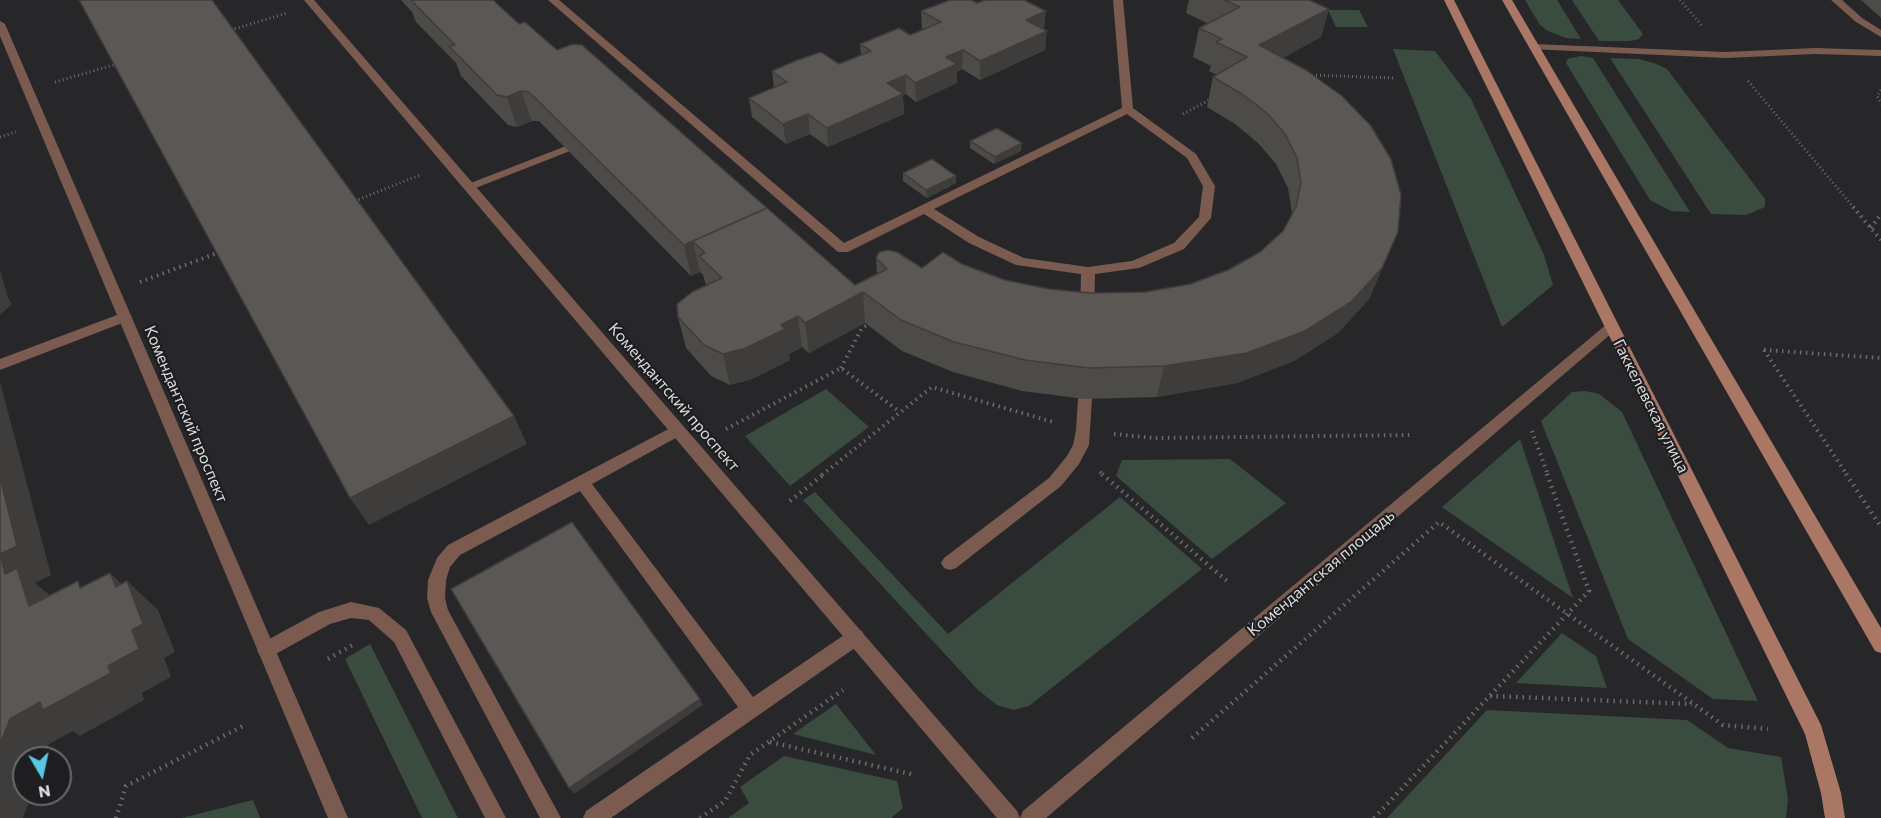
<!DOCTYPE html>
<meta charset="utf-8">
<style>
body{margin:0}
#map{position:relative;width:1881px;height:818px;overflow:hidden;background:#27272a;font-family:Commissioner,sans-serif}
canvas{display:block}
.north{position:absolute;left:12px;top:746px;width:60px;height:60px;box-sizing:border-box;background:#1e1e21;border:2px solid #6a6a6d;border-radius:50%;rotate:171deg;font-size:16px;font-weight:700;line-height:24px;text-align:center;color:#dddddf}
.north::after{content:'';display:block;margin:auto;width:21px;height:27px;background:#59c8e4;clip-path:polygon(50% 0,100% 100%,50% 72%,0 100%)}
</style>
<div id="map">
<canvas width="1881" height="818"></canvas>
<div class="north">N</div>
</div>
<script>
const context = document.querySelector('canvas').getContext('2d');
context.lineJoin = 'round';
function paint(path, color) { context.fillStyle = color; context.fill(path, 'evenodd'); }
const poly = rows => new Path2D(rows.map(r => 'M' + r).join(''));
function stroke(path, color, width, dash) { context.strokeStyle = color; context.lineWidth = width; context.lineCap = dash ? 'butt' : 'round'; context.setLineDash(dash || []); context.stroke(path); }
function write(font, color, halo, rows, align = 'center') {
  context.font = font + ' Commissioner,sans-serif'; context.lineWidth = 4.5; context.setLineDash([]); context.textBaseline = 'middle'; context.strokeStyle = halo; context.fillStyle = color; for (const [text, x, y, turn = 0] of rows) {
    context.save(); context.translate(x, y); context.rotate((+turn || 0) * Math.PI / 180); context.textAlign = isNaN(turn) ? turn : align; if (halo) context.strokeText(text, 0, 0); context.fillText(text, 0, 0); context.restore();
  }
}
paint(poly([
 [1525,0,1557,0,1581,39,1566,38,1548,31,1540,25],
 [1572,0,1618,0,1643,34,1639,39,1631,41,1599,41],
 [1328,10,1359,10,1368,27,1336,27],
 [1393,49,1435,51,1471,99,1544,255,1553,285,1502,327],
 [1581,56,1593,58,1690,212,1671,211,1650,200,1566,63,1567,59],
 [1610,58,1638,59,1654,63,1667,69,1765,199,1765,207,1746,215,1711,214],
 [826,389,869,427,790,486,745,436],
 [1586,391,1599,394,1622,412,1758,701,1713,699,1628,639,1541,421,1572,392],
 [1520,439,1573,598,1442,507],
 [1230,459,1286,503,1212,559,1116,476,1122,460],
 [815,492,948,634,1120,497,1202,569,1029,706,1013,710,997,705,978,690,803,500],
 [1562,633,1596,656,1607,688,1516,683],
 [370,644,458,818,422,818,345,659],
 [836,704,876,755,793,734],
 [1487,710,1687,720,1728,748,1781,757,1788,799,1786,818,1387,818],
 [784,756,897,781,903,808,891,818,728,818,749,803,740,787],
 [253,800,260,818,182,818]
]), '#3a4b40');
stroke(poly([
 [1680,0,1703,27],
 [231,30,287,13],
 [1308,75,1394,78],
 [1748,81,1854,208],
 [55,82,117,64],
 [1881,90,1877,96,1881,104],
 [1183,114,1211,99],
 [0,137,16,132],
 [355,201,420,175]
]), '#6c6c6f', 3, [1, 3]);
stroke(poly([
 [1853,207,1881,240],
 [1871,228,1881,214],
 [140,282,220,252],
 [1764,350,1847,475],
 [1764,350,1881,358],
 [841,368,862,328,868,325],
 [726,429,841,368,900,412],
 [1532,431,1548,475],
 [1114,434,1154,438,1410,435],
 [1100,472,1104,475],
 [822,475,932,387,1053,422]
]), '#6c6c6f', 4, [1.5, 4.5]);
stroke(poly([
 [1102,474,1227,581],
 [1846,474,1881,527],
 [790,501,824,474],
 [328,659,356,643],
 [1490,696,1692,704],
 [1192,738,1439,522,1723,725,1768,729],
 [770,742,911,774],
 [116,818,126,786,243,726],
 [700,818,725,801,750,755,843,690],
 [1374,818,1589,591,1547,474]
]), '#6c6c6f', 4.5, [1.5, 5]);
paint(poly([
 [548,0,559,0,844,243,1122,108,1113,0,1123,0,1133,108,1196,154,1215,186,1211,218,1184,249,1139,268,1095,274,1094,313,1087,318,1080,313,1081,274,1016,265,969,243,924,214,848,252,838,252,548,0],
 [1127,114,1187,158,1203,186,1199,217,1174,243,1132,261,1088,267,1024,258,979,237,934,209,1127,114],
 [1831,0,1842,0,1862,18,1881,30,1881,37,1856,22,1831,0],
 [1534,44,1726,52,1815,48,1881,50,1881,56,1815,54,1726,58,1530,49,1529,47,1534,44],
 [566,146,570,147,570,151,473,189,465,189,463,186,566,146],
 [125,312,130,314,132,317,130,320,0,370,0,359,125,312],
 [1085,394,1090,395,1092,399,1089,445,1079,464,1061,486,956,568,950,570,944,568,941,563,944,558,1049,478,1067,456,1073,445,1076,430,1078,399,1080,395,1085,394],
 [678,424,683,426,686,430,683,434,592,484,753,697,850,631,856,629,862,631,865,637,862,643,611,818,583,818,586,811,738,707,580,491,460,555,450,567,446,580,445,598,448,610,561,818,540,818,431,612,427,598,428,580,437,558,448,545,678,424],
 [351,602,379,608,406,630,506,818,485,818,394,642,369,620,351,618,330,624,272,656,266,658,260,656,257,650,260,644,319,612,351,602]
]), '#7b5b50');
paint(poly([
 [304,0,314,0,1017,811,1020,818,1023,811,1607,324,1617,324,1619,327,1046,818,997,818,304,0],
 [0,21,5,24,348,818,328,818,0,36,0,21]
]), '#7b5b50');
paint(poly([
 [1444,0,1454,0,1821,725,1841,793,1845,818,1825,818,1821,793,1805,734,1444,0],
 [1502,0,1512,0,1881,628,1881,653,1875,651,1502,0]
]), '#aa7765');
paint(poly([
 [401,0,493,0,519,24,557,50,855,285,877,274,876,258,922,268,962,264,1005,280,1049,289,1091,293,1145,292,1190,284,1228,270,1260,252,1283,231,1291,217,1292,213,1288,188,1276,164,1258,143,1235,124,1207,107,1213,77,1217,75,1209,71,1211,66,1193,57,1199,28,1207,23,1186,13,1189,0,1309,0,1329,9,1321,37,1283,58,1398,232,1369,299,1338,333,1294,361,1237,383,1157,397,1085,399,1022,391,953,372,902,351,865,323,809,353,802,347,789,354,790,360,752,379,730,385,711,376,686,348,678,317,706,285,703,275,700,272,691,276,539,121,532,121,517,127,508,125,461,76,456,63,416,22,412,12],
 [1861,0,1881,0,1881,18],
 [977,3,1044,30,1045,50,980,80,962,69,957,72,957,83,916,102,906,94,903,96,904,114,828,147,810,134,786,144,752,117,749,98,774,87,772,71,839,64,861,55,860,44,910,35,922,30,921,11],
 [970,141,1021,151,994,164,970,148],
 [903,173,956,183,927,198,903,181]
]), '#4d4b48');
paint(poly([
 [1329,9,1321,37,1251,75,1259,45],
 [1046,11,1044,30,1026,20],
 [1047,31,1045,50,980,80,980,61],
 [963,50,962,69,957,72,957,83,916,102,915,83,946,57],
 [906,75,906,94,903,96,904,114,828,147,827,128,887,83],
 [521,91,532,121,517,127,507,97],
 [808,114,810,134,786,144,783,124],
 [1022,143,1021,151,994,164,995,157],
 [956,176,956,183,927,198,926,190],
 [767,208,693,241,700,272,691,276,684,245],
 [1398,232,1369,299,1338,333,1294,361,1237,383,1157,397,1164,366],
 [0,270,8,298,12,304,0,315],
 [863,292,865,323,809,353,805,323],
 [798,316,802,347,789,354,790,360,752,379,730,385,723,354],
 [0,382,51,575,35,583,52,597,64,634,0,599],
 [514,416,527,444,369,525,350,498],
 [110,573,131,593,127,581,158,610,175,652,164,658,171,677,142,693,144,700,80,736,73,731,49,744,44,758,24,758,24,794,32,794,23,818,0,818,0,744,10,719,108,666,116,587],
 [700,699,703,705,574,794,569,788]
]), '#3f3d3b');
const building = poly([
 [79,0,212,0,514,416,350,498,79,0],
 [411,0,493,0,519,24,525,22,557,50,573,44,582,45,767,208,684,245,529,92,521,91,507,97,497,95,449,46,455,45,411,0],
 [950,0,971,0,977,3,985,0,1024,0,1046,11,1026,20,1047,31,980,61,963,50,946,57,957,64,915,83,906,75,887,83,903,94,827,128,808,114,783,124,749,98,787,82,772,71,795,61,821,52,839,64,871,51,860,44,899,28,910,35,941,22,921,11,950,0],
 [1224,0,1309,0,1329,9,1259,45,1306,70,1342,96,1371,126,1391,159,1401,195,1398,232,1382,268,1351,302,1305,331,1247,353,1164,366,1089,368,1025,360,954,342,901,320,863,292,805,323,798,316,781,325,785,329,746,348,723,354,704,345,678,317,677,304,692,292,722,278,699,256,705,253,693,241,767,208,855,285,887,269,876,258,879,252,888,250,897,252,922,268,943,252,962,264,1005,280,1049,289,1091,293,1145,292,1190,284,1228,270,1260,252,1283,231,1296,207,1301,182,1297,158,1285,134,1267,113,1242,94,1213,77,1247,57,1216,42,1222,39,1199,28,1240,7,1224,0],
 [997,128,1022,143,995,157,970,141,997,128],
 [932,159,956,176,926,190,903,173,932,159],
 [0,477,17,546,0,554,0,477],
 [572,522,700,699,569,788,451,589,572,522],
 [0,554,5,574,17,568,29,606,78,581,80,588,110,573,116,587,127,581,143,624,132,630,139,649,108,666,111,673,43,710,40,702,10,719,0,744,0,554]
]);
paint(building, '#5a5754');
stroke(building, '#3f3d3b', 1.5);
write('16px', '#dddddf', '#1e1e21', [
 ["Комендантский проспект",674,397,49],
 ["Гаккелевская улица",1651,406,63],
 ["Комендантский проспект",186,414,67],
 ["Комендантская площадь",1321,573,-40]
]);
</script>
